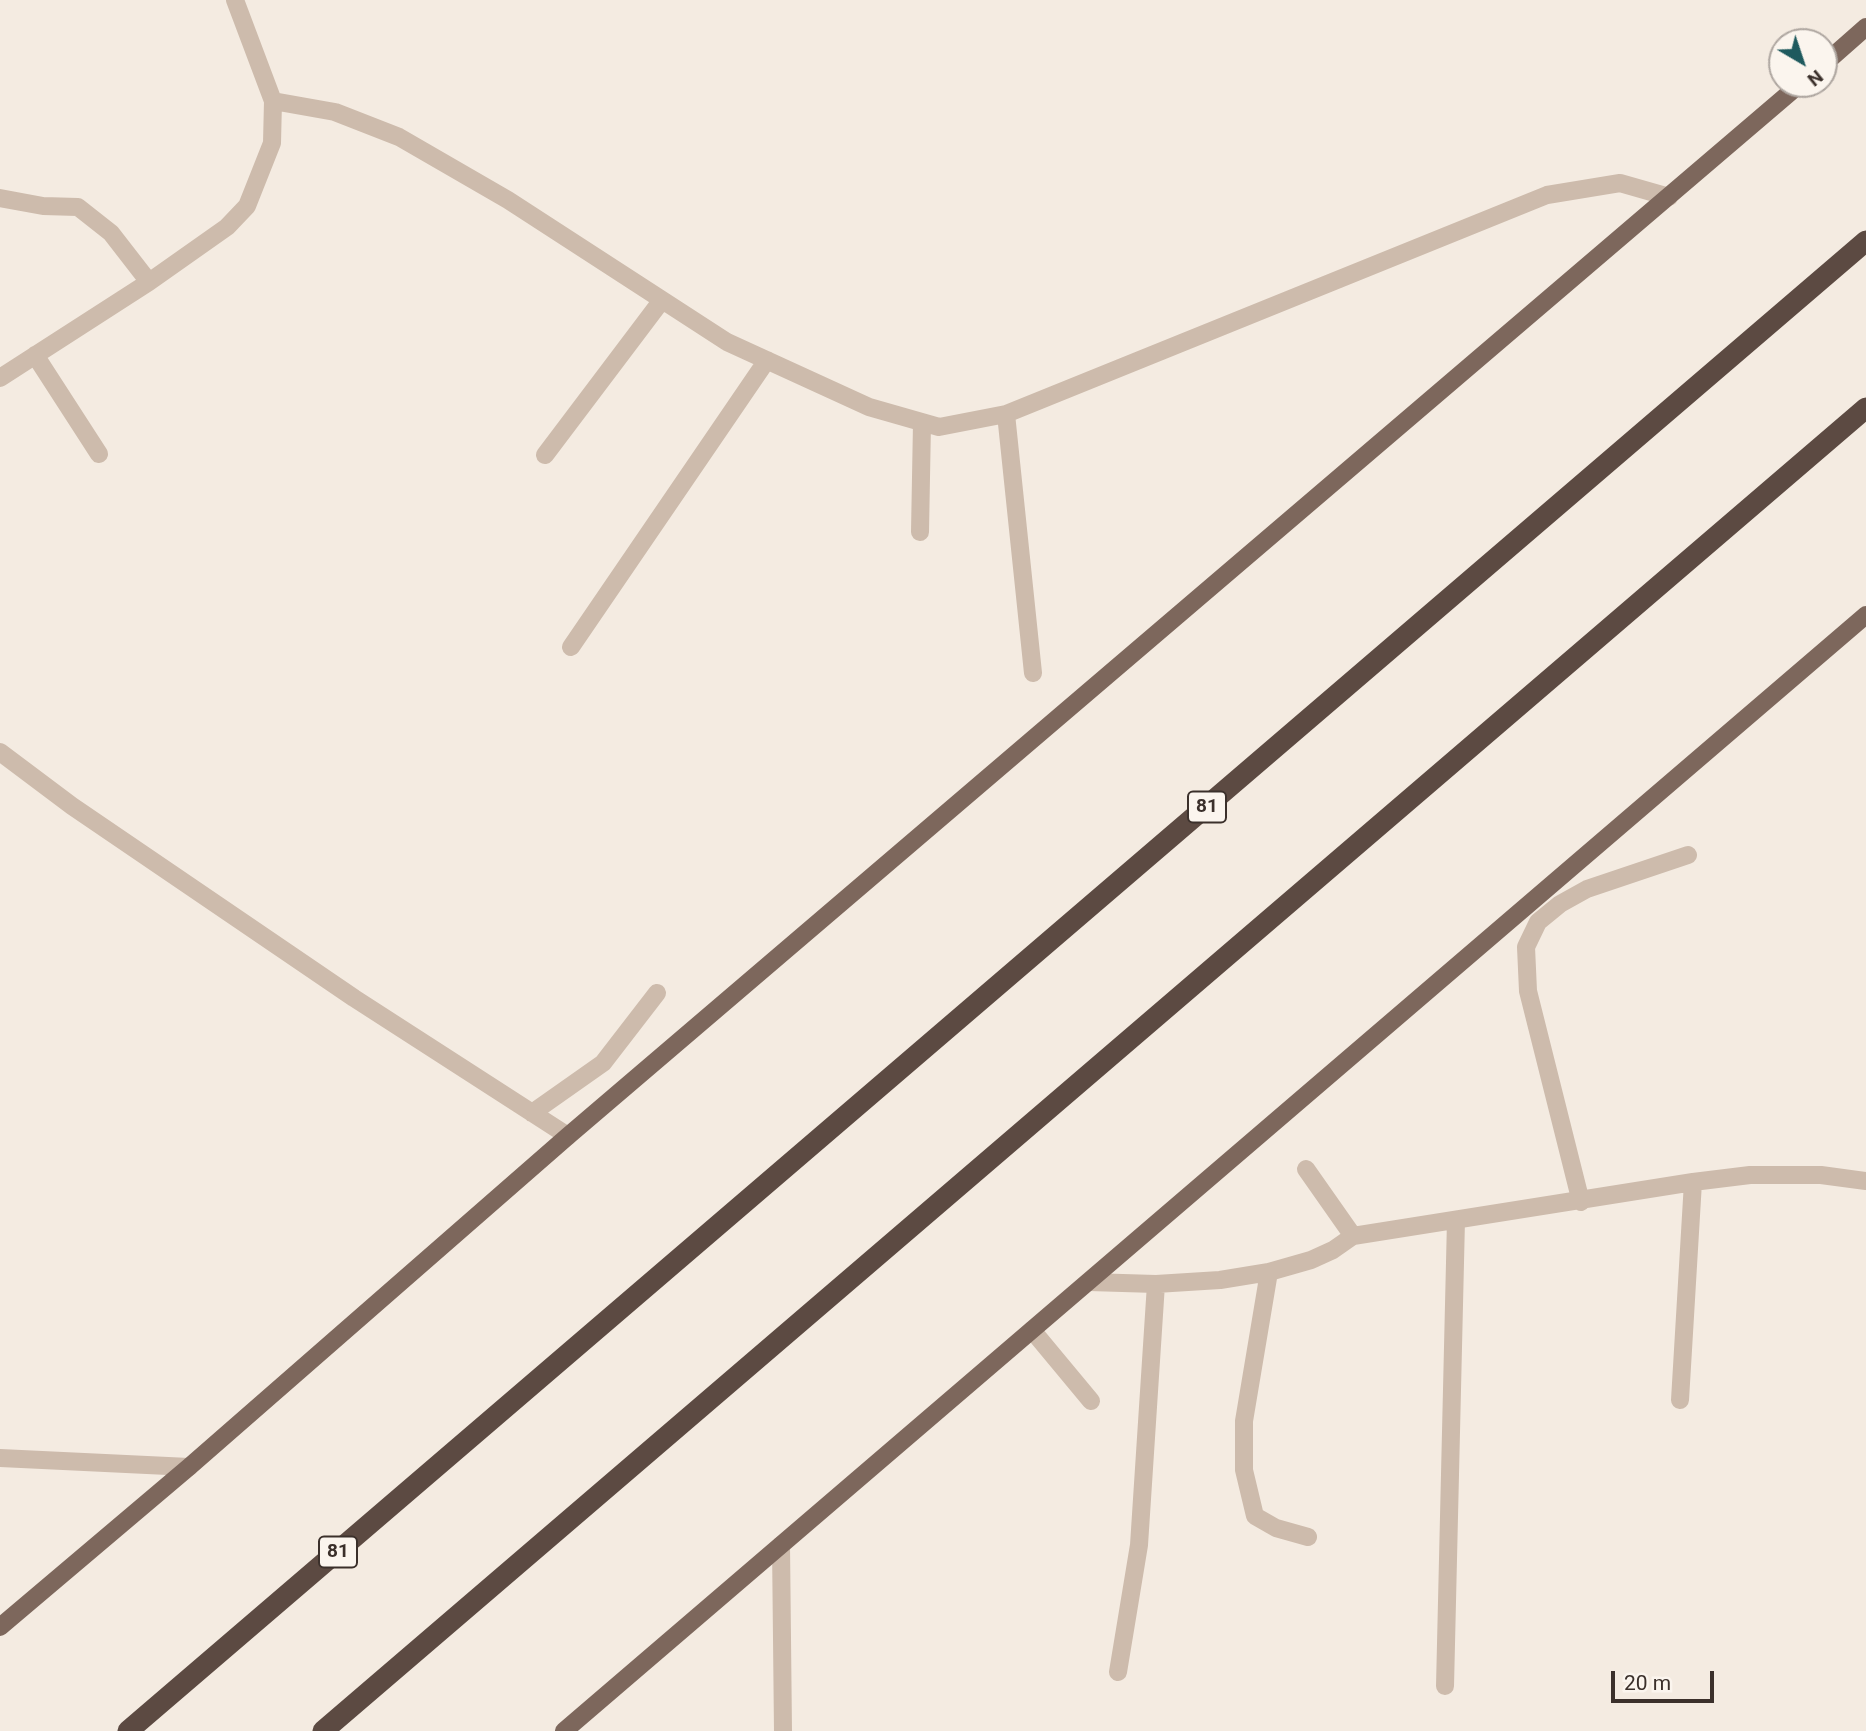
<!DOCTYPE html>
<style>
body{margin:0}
#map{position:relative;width:1866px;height:1731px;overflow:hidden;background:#f4ebe1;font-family:Roboto,sans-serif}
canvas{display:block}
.north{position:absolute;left:1768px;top:28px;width:70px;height:70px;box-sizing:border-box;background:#fbf5ee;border:2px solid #aea6a0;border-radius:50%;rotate:141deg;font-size:19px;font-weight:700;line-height:28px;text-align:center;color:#3b302b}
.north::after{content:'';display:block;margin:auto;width:24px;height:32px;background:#1f5a5e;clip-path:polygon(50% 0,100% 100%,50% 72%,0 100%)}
.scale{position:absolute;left:1611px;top:1671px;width:103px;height:32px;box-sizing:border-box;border:4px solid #3b302b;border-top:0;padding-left:9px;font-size:21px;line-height:24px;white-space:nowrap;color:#3b302b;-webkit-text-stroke:5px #fbf5ee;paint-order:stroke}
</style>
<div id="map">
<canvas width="1866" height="1731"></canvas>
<div class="north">N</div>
<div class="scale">20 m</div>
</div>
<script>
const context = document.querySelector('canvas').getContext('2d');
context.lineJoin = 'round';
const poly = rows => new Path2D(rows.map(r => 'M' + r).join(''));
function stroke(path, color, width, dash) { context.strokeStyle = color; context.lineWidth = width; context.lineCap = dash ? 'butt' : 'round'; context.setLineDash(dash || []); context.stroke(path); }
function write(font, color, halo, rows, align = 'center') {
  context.font = font + ' Roboto,sans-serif'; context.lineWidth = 5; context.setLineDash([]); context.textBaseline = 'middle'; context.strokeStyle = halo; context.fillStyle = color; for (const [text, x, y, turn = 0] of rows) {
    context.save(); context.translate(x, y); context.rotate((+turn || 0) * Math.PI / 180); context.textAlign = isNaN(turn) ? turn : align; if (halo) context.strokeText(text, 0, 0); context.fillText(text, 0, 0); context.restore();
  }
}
stroke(poly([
 [273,101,335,112,399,137,508,200,727,342,869,407,939,427,1006,414,1547,195,1620,183,1669,197],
 [0,198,43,206,78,207,111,233,149,282],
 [35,355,99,454],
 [0,378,149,282,227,227,247,206,272,143,273,101,235,0],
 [1006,414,1033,673],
 [545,455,662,300],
 [920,532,922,423],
 [571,647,767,360],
 [0,752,72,806,354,998,568,1136],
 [532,1113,603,1063,657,993],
 [1306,1169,1353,1236],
 [1581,1202,1528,991,1526,947,1538,922,1560,904,1587,889,1688,855],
 [1269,1272,1244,1421,1244,1470,1255,1516,1276,1528,1308,1537],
 [1089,1282,1156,1284,1220,1280,1269,1272,1311,1260,1333,1250,1353,1236,1693,1182,1750,1175,1821,1175,1866,1181],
 [1032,1330,1091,1401],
 [1680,1400,1693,1182],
 [0,1458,189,1467],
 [781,1545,783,1731],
 [1118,1672,1139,1545,1156,1284],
 [1445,1686,1456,1220]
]), '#cdbbac', 18);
stroke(poly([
 [1824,64,1866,27],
 [0,1627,189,1467,568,1136,1800,84],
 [564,1731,1866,615]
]), '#7d675c', 18);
stroke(poly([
 [128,1731,1866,241],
 [323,1731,1866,408]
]), '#5c4a42', 21);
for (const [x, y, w] of [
 [1207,807,38],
 [338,1552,38]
]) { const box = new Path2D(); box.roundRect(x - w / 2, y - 15.5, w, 31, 5); context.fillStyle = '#fbf5ee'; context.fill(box); stroke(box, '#3b302b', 2); }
write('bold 19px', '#3b302b', null, [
 ["81",1207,807],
 ["81",338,1552]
]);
</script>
